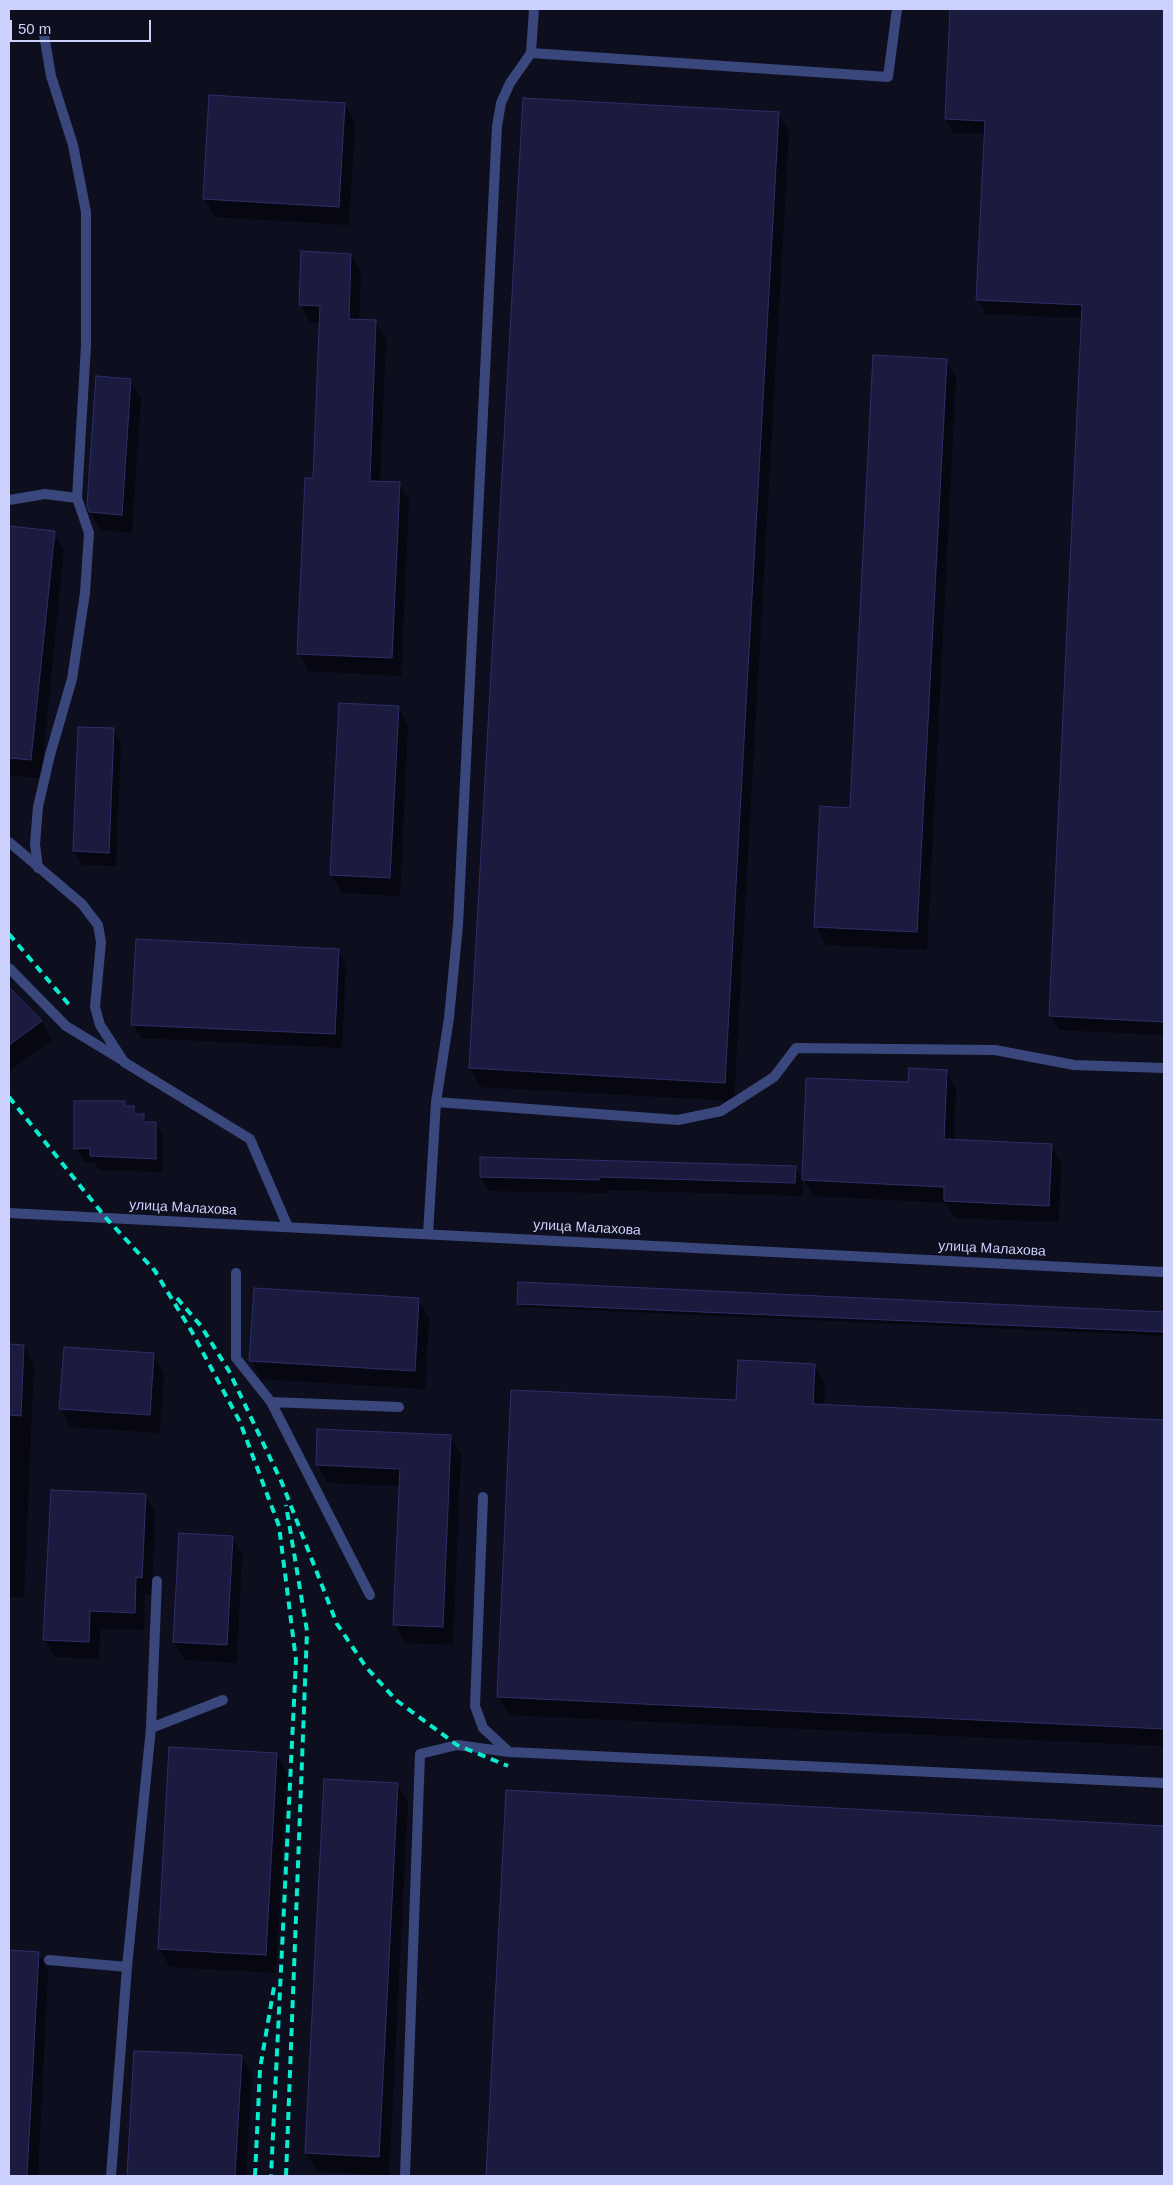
<!DOCTYPE html>
<meta charset="utf-8">
<style>
body{margin:0}
#map{position:relative;width:1173px;height:2185px;overflow:hidden;background:#0d0e1e;font-family:Arial,sans-serif}
canvas{display:block}
.frame{position:absolute;inset:0;border:10px solid #ccd2fd;pointer-events:none}
.scale{position:absolute;left:10px;top:20px;width:141px;height:22px;box-sizing:border-box;border:2px solid #ccd2fd;border-top:0;padding-left:6px;font-size:15px;line-height:18px;white-space:nowrap;color:#ccd2fd;-webkit-text-stroke:4px #0d0e1e;paint-order:stroke}
</style>
<div id="map">
<canvas width="1173" height="2185"></canvas>
<div class="frame"></div>
<div class="scale">50 m</div>
</div>
<script>
const context = document.querySelector('canvas').getContext('2d');
context.lineJoin = 'round';
function paint(path, color) { context.fillStyle = color; context.fill(path, 'evenodd'); }
const poly = rows => new Path2D(rows.map(r => 'M' + r).join(''));
function stroke(path, color, width, dash) { context.strokeStyle = color; context.lineWidth = width; context.lineCap = dash ? 'butt' : 'round'; context.setLineDash(dash || []); context.stroke(path); }
function write(font, color, halo, rows, align = 'center') {
  context.font = font + ' Arial,sans-serif'; context.lineWidth = 4.5; context.setLineDash([]); context.textBaseline = 'middle'; context.strokeStyle = halo; context.fillStyle = color; for (const [text, x, y, turn = 0] of rows) {
    context.save(); context.translate(x, y); context.rotate((+turn || 0) * Math.PI / 180); context.textAlign = isNaN(turn) ? turn : align; if (halo) context.strokeText(text, 0, 0); context.fillText(text, 0, 0); context.restore();
  }
}
paint(poly([
 [951,9,1164,9,1164,1035,1059,1030,1051,1016,1083,318,986,314,978,300,985,134,954,133,946,119],
 [524,99,778,114,789,132,734,1101,480,1087,470,1068],
 [345,104,355,123,349,225,215,217,205,199],
 [351,255,361,273,359,320,375,321,386,339,380,482,399,483,409,501,401,676,309,671,299,653,315,479,321,323,310,322,300,304],
 [946,360,956,378,927,950,826,945,816,926,851,809],
 [130,380,141,398,132,533,101,530,90,512],
 [9,527,54,532,64,550,41,778,9,775],
 [398,707,408,725,400,896,342,893,331,875],
 [79,728,113,730,121,743,116,866,82,865,74,851],
 [338,950,346,964,342,1048,141,1038,133,1024],
 [9,989,41,1021,52,1040,9,1071],
 [946,1071,956,1089,954,1141,1051,1146,1061,1163,1059,1222,955,1218,947,1203,813,1196,803,1179,803,1196,608,1190,607,1193,489,1191,481,1177,795,1167,803,1181,807,1079,909,1083],
 [124,1102,127,1108,133,1108,137,1115,143,1115,148,1123,156,1123,163,1137,163,1172,99,1170,95,1162,84,1162,76,1148],
 [519,1283,1164,1313,1164,1336,520,1307,518,1303],
 [418,1299,429,1318,425,1389,261,1379,251,1360],
 [9,1345,24,1346,34,1364,24,1597,9,1597],
 [153,1355,164,1373,160,1433,71,1427,61,1409],
 [814,1365,825,1383,824,1406,1164,1422,1164,1746,509,1715,498,1697,737,1401],
 [450,1436,461,1454,453,1645,405,1643,394,1624,400,1486,328,1483,317,1464],
 [145,1495,155,1513,152,1595,145,1595,144,1630,100,1629,99,1659,55,1657,44,1639],
 [232,1537,242,1555,237,1663,185,1660,174,1642],
 [276,1754,287,1773,276,1973,170,1967,159,1949],
 [325,1780,397,1784,408,1802,389,2175,317,2172,306,2153],
 [508,1792,1164,1826,1164,2176,487,2176],
 [9,1951,38,1953,48,1971,38,2176,9,2176],
 [135,2052,241,2056,252,2075,246,2176,129,2176]
]), '#0007');
const building = poly([
 [950,9,1164,9,1164,1022,1049,1016,1082,305,976,300,985,121,945,119,950,9],
 [209,95,345,103,339,207,203,199,209,95],
 [523,98,779,112,725,1083,469,1068,523,98],
 [301,251,351,254,349,319,376,320,370,481,400,482,392,658,297,654,305,478,313,478,320,306,299,305,301,251],
 [873,355,947,359,917,932,814,927,820,806,850,808,873,355],
 [96,376,131,379,122,515,89,512,87,505,96,376],
 [9,526,55,531,31,760,9,758,9,526],
 [339,703,399,706,390,878,330,875,339,703],
 [78,727,114,728,109,853,73,851,78,727],
 [136,939,339,949,335,1034,131,1025,136,939],
 [9,987,42,1021,9,1045,9,987],
 [909,1068,947,1070,944,1139,1052,1144,1049,1206,944,1201,944,1187,802,1180,806,1078,908,1082,909,1068],
 [74,1101,125,1101,125,1106,134,1106,134,1114,144,1114,144,1122,156,1122,156,1159,90,1156,90,1148,74,1149,74,1101],
 [480,1157,796,1166,795,1183,600,1177,599,1180,480,1177,480,1157],
 [518,1282,1164,1312,1164,1332,517,1304,518,1282],
 [254,1288,419,1298,415,1371,249,1361,254,1288],
 [9,1344,24,1345,21,1416,9,1415,9,1344],
 [64,1347,154,1353,150,1415,59,1409,64,1347],
 [738,1360,815,1364,813,1404,1164,1420,1164,1729,497,1697,511,1390,736,1400,738,1360],
 [317,1429,451,1435,443,1627,393,1625,400,1469,316,1465,317,1429],
 [51,1490,146,1494,142,1578,136,1577,135,1613,90,1611,89,1642,43,1640,51,1490],
 [179,1533,233,1536,227,1645,173,1642,179,1533],
 [169,1747,277,1753,266,1955,158,1949,169,1747],
 [324,1779,398,1783,379,2157,305,2153,324,1779],
 [506,1790,1164,1826,1164,2176,486,2176,506,1790],
 [9,1950,39,1952,27,2176,9,2176,9,1950],
 [134,2051,242,2055,235,2176,127,2176,134,2051]
]);
paint(building, '#1a1b3e');
stroke(building, '#2d2f6a', 1);
stroke(poly([
 [531,53,888,77,897,9],
 [9,500,45,494,77,498],
 [9,842,82,904,98,925,101,942,95,1007,100,1025,124,1062,250,1139,288,1227],
 [38,868,35,844,38,807,50,755,72,679,85,593,89,533,77,498,86,345,86,212,73,145,51,76,43,29],
 [9,968,66,1026,122,1060],
 [436,1102,449,1018,458,925,497,126,501,103,510,83,531,53,534,9],
 [428,1234,436,1102,678,1120,721,1111,774,1077,796,1048,995,1050,1074,1065,1164,1068],
 [236,1273,236,1358,271,1402,399,1407],
 [271,1402,370,1595],
 [483,1497,475,1706,483,1728,509,1752],
 [151,1728,223,1700],
 [49,1960,127,1967],
 [111,2176,127,1967,151,1728,157,1581],
 [405,2176,420,1754,457,1745,509,1752,1164,1783]
]), '#3a477c', 10);
stroke(poly([
 [9,1213,1164,1272]
]), '#3a477c', 10);
stroke(poly([
 [9,934,71,1007],
 [9,1097,106,1218,157,1273],
 [153,1268,192,1332,240,1422,279,1526,296,1660,271,2176],
 [177,1298,201,1326,229,1371,282,1483,337,1624,366,1667,396,1700,457,1745,508,1766],
 [255,2176,260,2069,274,1987],
 [286,2176,307,1631,286,1505]
]), '#09eccd', 4, [8, 6]);
write('14px', '#ccd2fd', '#0d0e1e', [
 ["улица Малахова",183,1208,3],
 ["улица Малахова",587,1228,3],
 ["улица Малахова",992,1249,3]
]);
</script>
